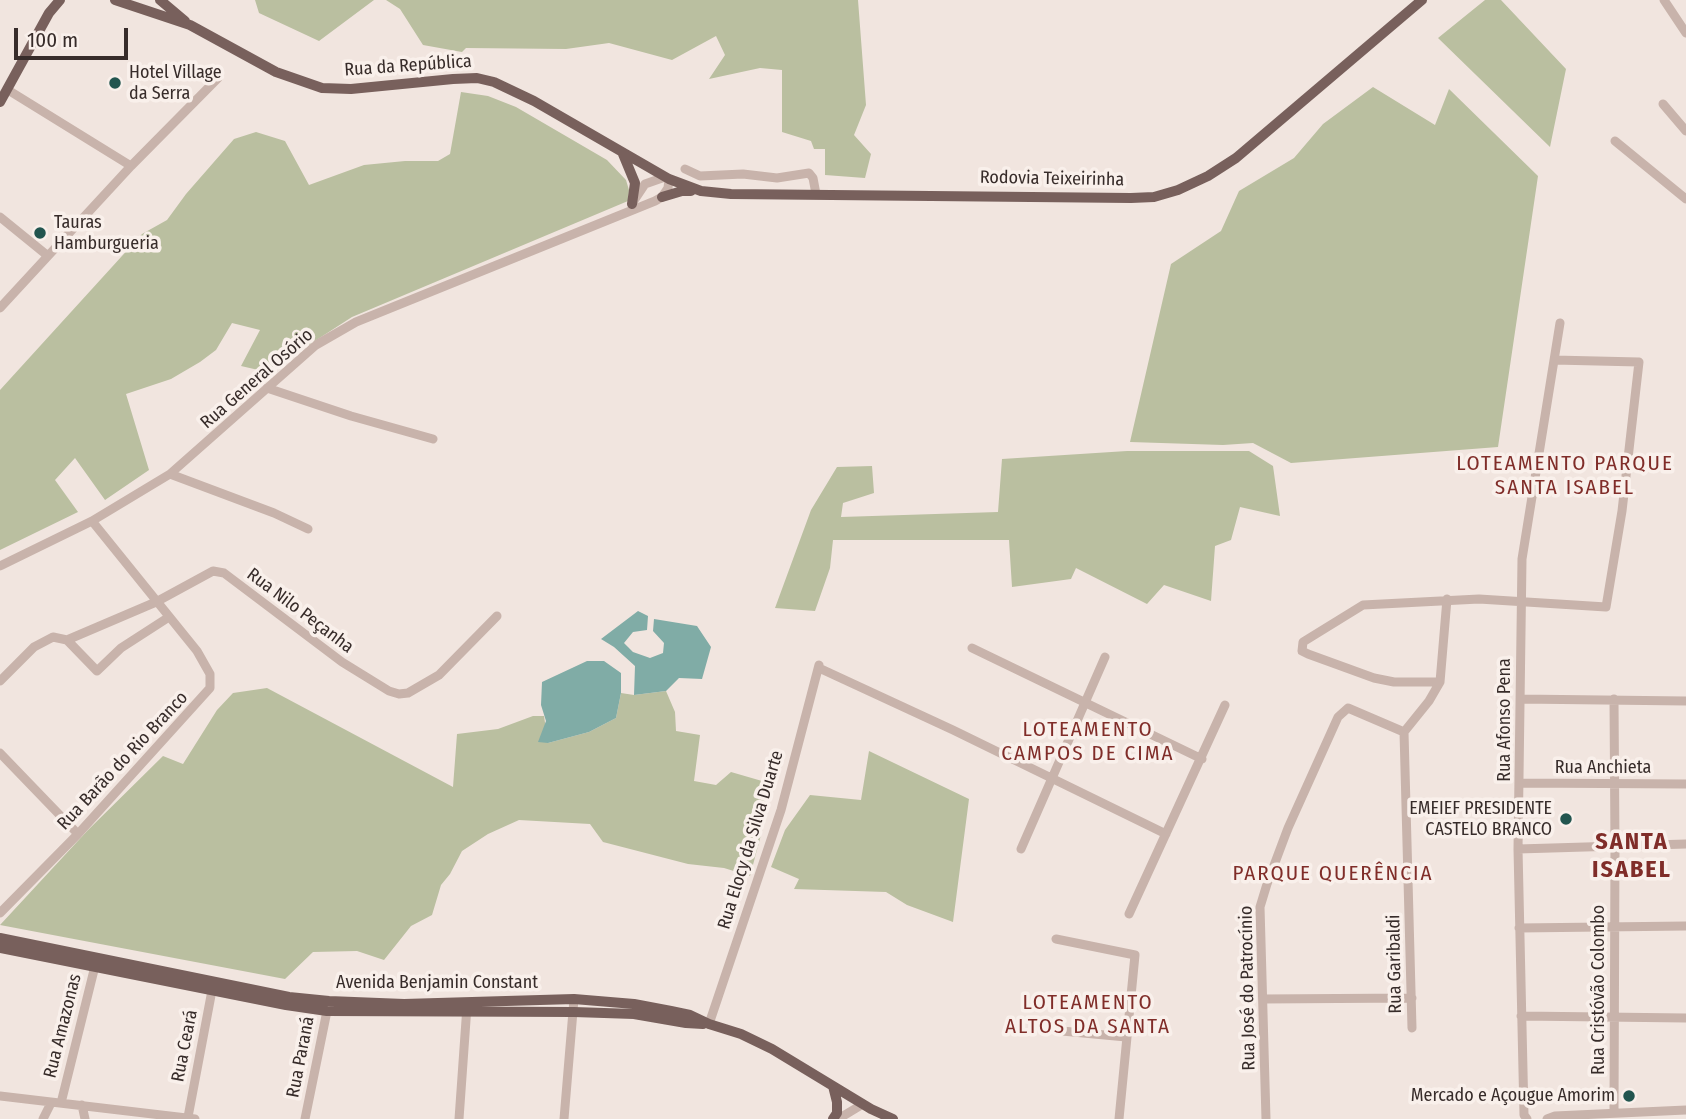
<!DOCTYPE html>
<meta charset="utf-8">
<style>
body{margin:0}
#map{position:relative;width:1686px;height:1119px;overflow:hidden;background:#f1e5df;font-family:"Fira Sans Condensed",sans-serif}
canvas{display:block}
.scale{position:absolute;left:14px;top:28px;width:114px;height:32px;box-sizing:border-box;border:4px solid #372c2a;border-top:0;padding-left:9px;font-size:21px;line-height:24px;white-space:nowrap;color:#372c2a;-webkit-text-stroke:5px #f9f0eb;paint-order:stroke}
</style>
<div id="map">
<canvas width="1686" height="1119"></canvas>
<div class="scale">100 m</div>
</div>
<script>
const context = document.querySelector('canvas').getContext('2d');
context.lineJoin = 'round';
function paint(path, color) { context.fillStyle = color; context.fill(path, 'evenodd'); }
const poly = rows => new Path2D(rows.map(r => 'M' + r).join(''));
function stroke(path, color, width, dash) { context.strokeStyle = color; context.lineWidth = width; context.lineCap = dash ? 'butt' : 'round'; context.setLineDash(dash || []); context.stroke(path); }
function write(font, color, halo, rows, align = 'center') {
  context.font = font + ' "Fira Sans Condensed",sans-serif'; context.lineWidth = 7; context.setLineDash([]); context.textBaseline = 'middle'; context.strokeStyle = halo; context.fillStyle = color; for (const [text, x, y, turn = 0] of rows) {
    context.save(); context.translate(x, y); context.rotate((+turn || 0) * Math.PI / 180); context.textAlign = isNaN(turn) ? turn : align; if (halo) context.strokeText(text, 0, 0); context.fillText(text, 0, 0); context.restore();
  }
}
paint(poly([
 [255,0,374,0,319,41,259,13],
 [386,0,858,0,866,105,854,135,871,154,865,178,825,175,825,149,814,149,811,141,782,132,782,70,760,68,709,79,725,55,716,36,672,60,609,43,566,49,466,48,462,52,423,45,400,9],
 [1485,0,1501,0,1566,69,1550,147,1438,38],
 [1373,87,1435,125,1449,89,1538,176,1498,447,1291,463,1253,443,1223,445,1130,442,1171,264,1221,231,1239,191,1294,158,1323,124],
 [461,92,488,96,516,107,607,160,626,180,629,190,628,201,352,317,267,372,241,366,260,330,232,323,216,350,200,362,171,379,126,394,149,470,105,500,75,458,55,480,78,512,0,550,0,390,142,234,167,220,186,194,234,139,256,132,285,141,309,185,364,165,405,161,438,161,450,154],
 [1127,451,1249,451,1273,466,1280,516,1240,507,1231,540,1215,546,1211,601,1164,585,1147,604,1076,568,1071,579,1012,587,1009,540,833,540,830,568,815,611,775,608,811,510,837,467,872,466,874,493,843,503,841,517,998,512,1002,459],
 [267,688,453,787,457,734,498,729,533,716,544,716,548,743,589,732,616,718,621,693,634,695,666,691,675,712,676,731,700,735,694,781,716,785,731,772,762,781,769,805,750,876,724,868,688,864,603,842,590,824,519,820,488,834,462,851,450,874,441,885,432,915,411,926,384,960,357,951,313,952,285,979,0,925,88,830,163,756,183,764,217,710,233,693],
 [869,751,969,799,953,922,907,905,886,892,794,889,799,879,771,867,785,830,810,795,861,800]
]), '#babfa0');
paint(poly([
 [638,611,648,616,647,630,633,632,624,643,633,652,650,658,663,653,664,643,653,631,654,619,697,626,711,647,702,679,679,678,666,691,634,695,635,666,614,647,601,639],
 [587,661,604,661,621,673,621,693,616,718,589,732,548,743,538,742,546,721,541,705,542,682]
]), '#80aca6');
stroke(poly([
 [1664,0,1686,33],
 [8,90,131,166],
 [1663,104,1686,131],
 [1615,141,1686,199],
 [685,169,700,176,743,174,777,178,809,173,813,178,816,194],
 [633,202,645,184,665,177],
 [0,217,48,256],
 [0,308,131,166,218,78],
 [267,388,351,416,433,439],
 [170,474,274,513,308,529],
 [0,566,92,521,170,474,316,345,356,322,655,201,662,197,668,188,669,179],
 [67,640,97,671,121,648,169,617],
 [972,648,1202,759],
 [819,668,953,730,1166,834],
 [0,681,34,647,53,637,67,640,156,602,213,571,224,573,342,662,389,691,399,694,408,693,439,675,497,616],
 [1440,682,1394,682,1374,678,1308,654,1302,651,1303,642,1363,605,1479,599,1606,607,1622,511,1639,362,1554,360],
 [1520,699,1686,701],
 [1614,699,1615,846,1614,1113],
 [1404,732,1412,1028],
 [1404,732,1429,701,1440,682,1447,599],
 [0,753,78,834],
 [1520,783,1686,784],
 [1021,849,1105,657],
 [1518,849,1686,844],
 [0,913,78,834,210,688,210,674,197,651,92,521],
 [1129,914,1225,705],
 [1519,928,1686,926],
 [1056,939,1135,955,1119,1119],
 [1263,999,1412,998],
 [1521,1016,1686,1018],
 [709,1024,781,810,819,665],
 [1062,1031,1126,1037],
 [0,1096,195,1119],
 [61,1103,96,962],
 [82,1105,85,1119],
 [188,1117,213,985],
 [43,1119,51,1103],
 [305,1119,328,1006],
 [459,1119,467,1006],
 [564,1119,574,999],
 [838,1119,863,1104],
 [1266,1119,1260,907,1267,884,1288,828,1338,717,1348,708,1404,732],
 [1527,1119,1524,1115,1518,849,1522,559,1560,323],
 [1547,1119,1555,1116,1686,1110]
]), '#c8b3ab', 9);
stroke(poly([
 [115,0,190,25,276,72,322,88,351,89,453,79,477,78,494,82,534,101,669,179,701,191,731,194,1131,198,1154,197,1178,190,1208,176,1236,158,1422,0],
 [160,0,185,21],
 [0,102,49,13,60,0],
 [623,154,635,183,632,204],
 [662,197,682,191,691,191],
 [0,938,289,997,329,1001,404,1004,574,999,634,1004,671,1011,690,1015,709,1024,741,1034,772,1049,871,1109,893,1119],
 [0,948,286,1005,327,1011,574,1012,634,1014,686,1023,703,1024],
 [833,1119,837,1113,837,1102,833,1086]
]), '#78605c', 10);
for (const [x, y, r, color] of [
 [115,83,7,"#22554f"],
 [40,233,7,"#22554f"],
 [1566,819,7,"#22554f"],
 [1629,1096,7,"#22554f"]
]) { const dot = new Path2D(); dot.arc(x, y, r, 0, 2 * Math.PI); context.fillStyle = color; context.fill(dot); stroke(dot, '#f9f0eb', 2.5); }
write('18px', '#372c2a', '#f9f0eb', [
 ["Rua da República",408,66,-4],
 ["Rodovia Teixeirinha",1052,179,1],
 ["Rua General Osório",257,379,-41],
 ["Rua Nilo Peçanha",300,611,37],
 ["Rua Afonso Pena",1505,720,-90],
 ["Rua Barão do Rio Branco",123,761,-47],
 ["Rua Anchieta",1603,768],
 ["Rua Elocy da Silva Duarte",751,840,-73],
 ["Rua Garibaldi",1395,964,-91],
 ["Avenida Benjamin Constant",437,983],
 ["Rua José do Patrocínio",1248,988,-91],
 ["Rua Cristóvão Colombo",1599,990,-90],
 ["Rua Amazonas",63,1026,-76],
 ["Rua Ceará",185,1046,-79],
 ["Rua Paraná",301,1057,-79]
]);
write('18px', '#372c2a', '#f9f0eb', [
 ["Hotel Village",129,73],
 ["da Serra",129,94],
 ["Tauras",54,223],
 ["Hamburgueria",54,244],
 ["EMEIEF PRESIDENTE",1552,809,"right"],
 ["CASTELO BRANCO",1552,830,"right"],
 ["Mercado e Açougue Amorim",1615,1096,"right"]
], 'left');
context.letterSpacing = '2px';
write('21px', '#802d29', '#f9f0eb', [
 ["LOTEAMENTO PARQUE",1565,464],
 ["SANTA ISABEL",1565,488],
 ["LOTEAMENTO",1088,730],
 ["CAMPOS DE CIMA",1088,754],
 ["PARQUE QUERÊNCIA",1333,874],
 ["LOTEAMENTO",1088,1003],
 ["ALTOS DA SANTA",1088,1027]
]);
context.letterSpacing = '0px';
context.letterSpacing = '2px';
write('bold 24px', '#802d29', '#f9f0eb', [
 ["SANTA",1632,842],
 ["ISABEL",1632,870]
]);
context.letterSpacing = '0px';
</script>
